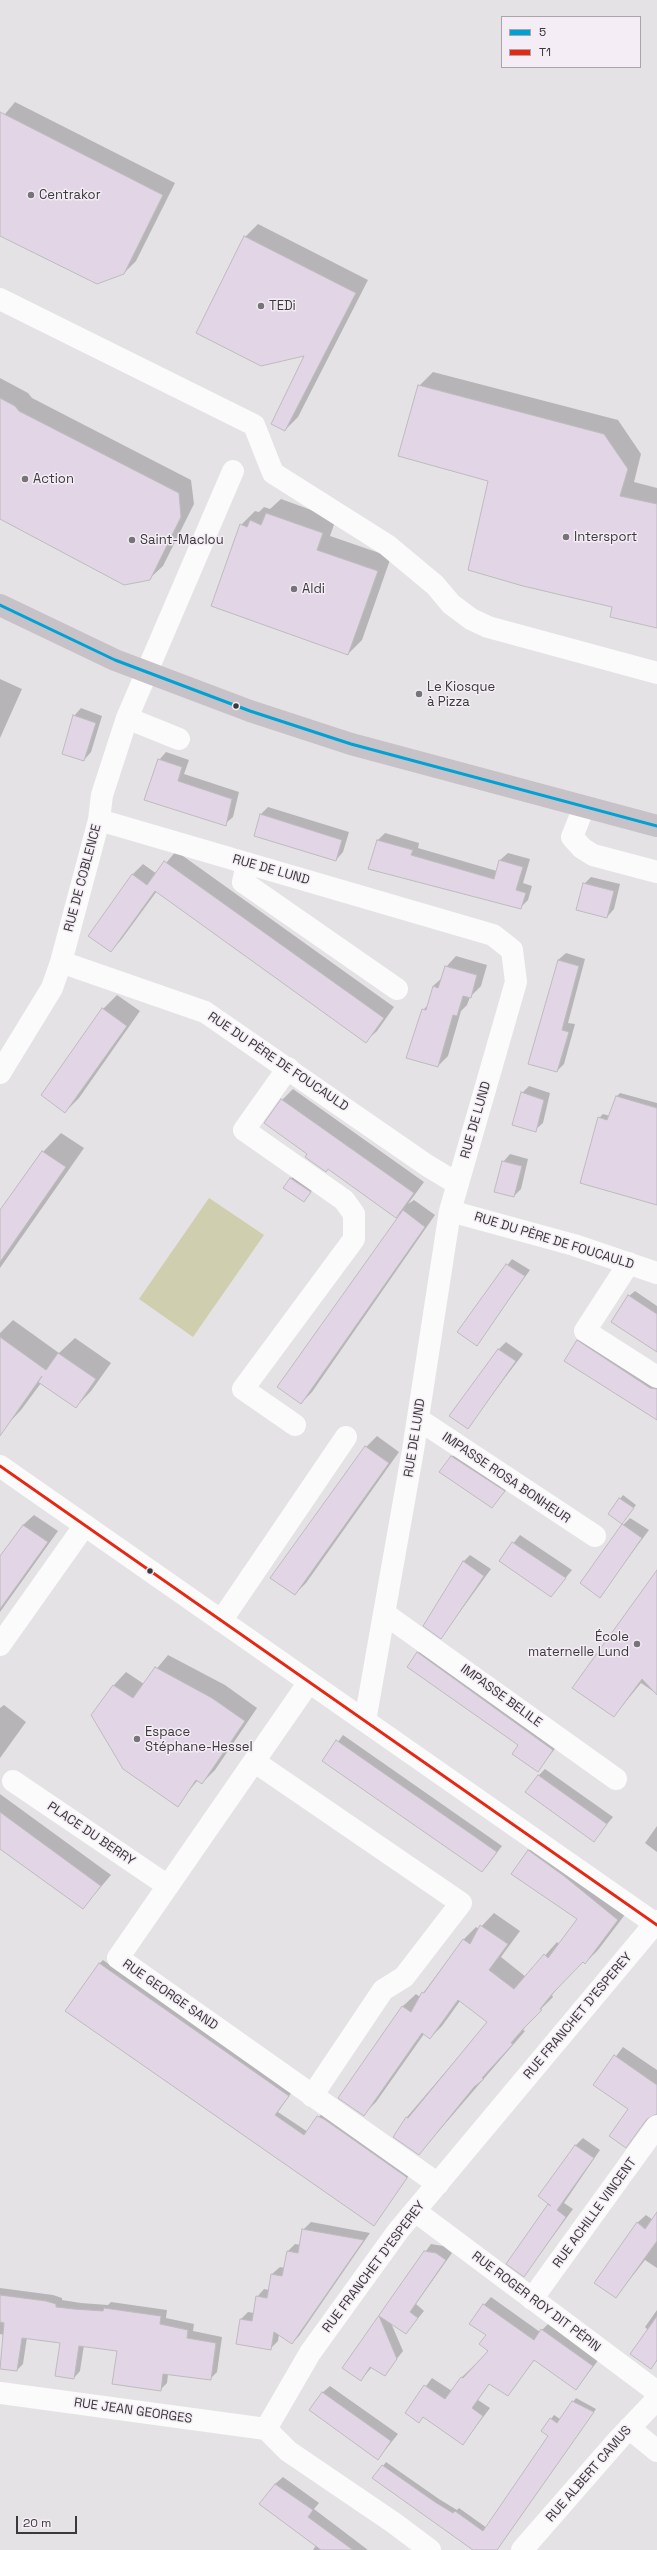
<!DOCTYPE html>
<meta charset="utf-8">
<style>
body{margin:0}
#map{position:relative;width:657px;height:2550px;overflow:hidden;background:#e5e2e6;font-family:"Space Grotesk",sans-serif}
canvas{display:block}
.legend{position:absolute;left:501px;top:16px;width:140px;height:52px;box-sizing:border-box;background:#f4edf5;border:1px solid #aaa5ab;margin:0;padding:5px 7px;list-style:none;font-size:12px;color:#3b393c}
.legend li{display:flex;align-items:center;gap:8px;height:20px}
.legend b{width:20px;border:1px solid #aaa5ab}
.scale{position:absolute;left:16px;top:2516px;width:61px;height:18px;box-sizing:border-box;border:2px solid #3b393c;border-top:0;padding-left:5px;font-size:12px;line-height:14px;white-space:nowrap;color:#3b393c;-webkit-text-stroke:3px #f4edf5;paint-order:stroke}
</style>
<div id="map">
<canvas width="657" height="2550"></canvas>
<ul class="legend">
<li><b style="height:5px;background:#00a1d4"></b>5</li>
<li><b style="height:5px;background:#e52713"></b>T1</li>
</ul>
<div class="scale">20 m</div>
</div>
<script>
const context = document.querySelector('canvas').getContext('2d');
context.lineJoin = 'round';
function paint(path, color) { context.fillStyle = color; context.fill(path, 'evenodd'); }
const poly = rows => new Path2D(rows.map(r => 'M' + r).join(''));
function stroke(path, color, width, dash) { context.strokeStyle = color; context.lineWidth = width; context.lineCap = dash ? 'butt' : 'round'; context.setLineDash(dash || []); context.stroke(path); }
function write(font, color, halo, rows, align = 'center') {
  context.font = font + ' "Space Grotesk",sans-serif'; context.lineWidth = 3; context.setLineDash([]); context.textBaseline = 'middle'; context.strokeStyle = halo; context.fillStyle = color; for (const [text, x, y, turn = 0] of rows) {
    context.save(); context.translate(x, y); context.rotate((+turn || 0) * Math.PI / 180); context.textAlign = isNaN(turn) ? turn : align; if (halo) context.strokeText(text, 0, 0); context.fillText(text, 0, 0); context.restore();
  }
}
paint(poly([
 [209,1198,264,1235,193,1337,139,1299]
]), '#cfceae');
paint(poly([
 [15,102,175,183,136,261,123,274,0,234,0,120],
 [258,224,368,280,298,417,285,430,306,354,245,237],
 [433,372,618,420,641,454,634,482,657,488,657,627,614,607,489,481,419,386],
 [0,378,28,393,32,398,191,480,194,504,163,566,149,579,0,518],
 [281,499,336,519,330,536,391,557,362,640,348,654,241,525,255,511,259,512,264,507,270,509],
 [0,679,22,689,0,738],
 [81,708,102,716,91,752,84,760,74,716],
 [166,752,189,760,184,774,239,792,233,817,225,824,145,799,159,760],
 [268,807,349,832,343,852,336,860,255,835,261,814],
 [385,833,419,843,418,848,497,871,500,860,508,853,530,859,523,883,532,886,528,900,520,908,369,868,378,840],
 [176,851,394,1007,377,1031,366,1041,157,891,121,940,111,951,132,875,143,864,157,874],
 [591,877,620,884,614,909,607,917,584,884],
 [566,953,585,959,568,1023,575,1024,564,1064,557,1071,558,960],
 [456,956,487,965,481,986,470,997,467,1005,461,1011,448,1056,438,1066,423,1010,428,1005,433,986,443,977,446,967],
 [117,995,140,1011,79,1098,65,1112,42,1095,103,1009],
 [529,1086,550,1093,543,1123,535,1130,522,1093],
 [293,1089,424,1182,408,1204,414,1200,435,1215,312,1392,301,1403,402,1213,396,1217,308,1154,282,1100],
 [620,1093,657,1103,657,1204,599,1118,603,1114,610,1116,616,1097],
 [61,1133,84,1148,0,1268,0,1212,43,1152],
 [510,1154,528,1159,521,1189,514,1196,503,1162],
 [294,1175,314,1188,304,1201,284,1187],
 [512,1259,530,1270,477,1344,458,1332],
 [635,1291,657,1306,657,1352,629,1296],
 [13,1320,59,1353,75,1338,111,1363,91,1391,76,1407,41,1383,21,1410,6,1426,0,1422,0,1333],
 [583,1335,657,1383,657,1419,578,1341],
 [506,1342,523,1354,467,1428,498,1350],
 [377,1436,399,1452,306,1583,295,1594,366,1447],
 [459,1449,511,1484,492,1507,440,1471],
 [623,1495,636,1505,622,1523,620,1499],
 [34,1515,58,1531,0,1612,0,1558,23,1525],
 [630,1518,649,1530,600,1596,623,1525],
 [520,1535,572,1570,551,1596,500,1560],
 [470,1555,491,1569,441,1638,463,1562],
 [657,1572,657,1694,641,1683,614,1716],
 [425,1646,560,1742,538,1771,519,1745,418,1653],
 [168,1655,225,1685,257,1708,215,1770,202,1783,198,1780,177,1805,92,1715,114,1685,126,1672,144,1684],
 [4,1705,26,1722,0,1758,0,1708],
 [343,1735,502,1846,487,1866,482,1871,324,1761],
 [545,1769,613,1817,594,1840,538,1776],
 [0,1794,111,1875,83,1908,0,1848],
 [657,1826,657,1852,645,1843],
 [541,1838,630,1908,598,1950,585,1963,583,1961,565,1980,552,1995,553,1997,534,2016,523,2030,525,2031,419,2154,394,2136,407,2117,488,2022,460,2001,442,2026,430,2038,424,2034,376,2102,363,2115,340,2098,403,2006,416,1994,420,1997,463,1940,476,1927,479,1929,494,1913,520,1931,501,1957,526,1977,557,1942,559,1944,578,1918,528,1851],
 [103,1960,292,2092,278,2112,308,2132,322,2113,410,2174,377,2221,99,1964],
 [623,2047,657,2070,657,2113,650,2116,626,2146,630,2109,595,2084],
 [583,2138,600,2150,564,2203,573,2209,524,2276,508,2263,550,2204,575,2146],
 [657,2214,657,2268,645,2260,616,2297,637,2223,646,2215,653,2220],
 [311,2222,370,2233,299,2336,292,2343,279,2334,278,2341,270,2349,241,2319,248,2312,254,2313,257,2297,264,2289,269,2290,272,2274,280,2267,285,2268,288,2251,295,2244,301,2245,303,2230],
 [431,2244,443,2246,452,2253,416,2304,424,2311,406,2333,391,2323,403,2351,384,2375,372,2367,361,2380,343,2368],
 [0,2288,53,2295,62,2298,62,2300,81,2303,108,2305,111,2302,167,2310,166,2318,194,2324,193,2331,222,2337,217,2372,210,2379,168,2374,167,2383,160,2390,118,2350,84,2345,80,2371,74,2378,61,2342,27,2337,23,2364,17,2370,0,2368,4,2335,0,2334],
 [491,2297,540,2332,550,2322,600,2358,576,2389,535,2359,508,2395,490,2383,478,2400,490,2408,463,2444,424,2417,419,2421,406,2413,432,2378,452,2391,461,2378,490,2350,484,2305],
 [657,2310,657,2361,650,2368,648,2330,645,2327],
 [330,2386,398,2434,378,2459,322,2393],
 [576,2398,596,2409,497,2550,475,2550,374,2478,386,2462,439,2499,457,2510,459,2508,487,2528,549,2436,542,2431,554,2415,560,2419],
 [283,2477,319,2503,314,2509,368,2550,313,2550,316,2545,275,2484]
]), '#0003');
const building = poly([
 [0,112,163,195,124,274,97,284,0,236,0,112],
 [244,236,356,293,285,431,271,424,304,356,261,366,196,333,244,236],
 [418,385,604,434,628,469,620,496,657,504,657,628,610,617,612,607,523,586,468,570,488,481,398,456,418,385],
 [0,398,15,406,19,411,179,493,181,517,150,580,124,585,0,519,0,398],
 [266,513,323,533,317,550,378,571,348,655,211,606,240,524,247,527,250,520,261,525,266,513],
 [73,715,96,723,84,761,62,754,73,715],
 [158,759,182,767,178,781,232,799,226,826,144,800,158,759],
 [260,814,342,840,336,861,254,836,260,814],
 [377,840,413,850,411,855,494,879,499,860,523,867,516,890,526,893,521,909,368,869,377,840],
 [164,861,384,1018,366,1043,155,891,111,952,88,936,132,874,147,885,164,861],
 [583,883,614,891,607,918,576,910,583,883],
 [558,960,579,966,562,1030,569,1032,557,1072,528,1064,558,960],
 [445,966,477,975,471,998,463,996,457,1016,453,1015,438,1067,406,1058,422,1009,426,1010,433,986,438,988,445,966],
 [102,1008,127,1026,65,1113,41,1095,102,1008],
 [521,1092,544,1100,536,1132,512,1125,521,1092],
 [616,1096,657,1108,657,1205,580,1183,598,1117,607,1120,616,1096],
 [281,1099,414,1193,396,1218,328,1169,326,1172,305,1157,307,1154,264,1123,281,1099],
 [42,1151,66,1167,0,1262,0,1210,42,1151],
 [502,1161,522,1166,514,1197,494,1192,502,1161],
 [290,1178,311,1192,304,1202,283,1188,290,1178],
 [403,1210,425,1227,301,1404,277,1387,403,1210],
 [506,1264,525,1276,477,1346,457,1332,506,1264],
 [628,1295,657,1314,657,1352,611,1322,628,1295],
 [0,1337,46,1370,58,1353,96,1379,76,1408,38,1382,42,1376,0,1436,0,1337],
 [577,1340,650,1388,657,1389,657,1420,564,1361,577,1340],
 [498,1349,516,1361,468,1429,449,1416,498,1349],
 [365,1446,389,1463,295,1595,270,1578,365,1446],
 [451,1456,505,1491,492,1508,439,1472,451,1456],
 [619,1498,634,1508,622,1524,608,1514,619,1498],
 [622,1524,642,1538,600,1598,580,1583,622,1524],
 [23,1525,48,1542,0,1609,0,1556,23,1525],
 [512,1542,566,1578,551,1597,499,1561,512,1542],
 [463,1561,484,1576,441,1639,423,1626,463,1561],
 [657,1570,657,1695,642,1679,614,1717,572,1688,657,1570],
 [417,1652,553,1750,538,1772,512,1754,518,1745,407,1667,417,1652],
 [155,1667,212,1698,245,1721,202,1784,196,1780,178,1807,123,1769,91,1715,113,1685,133,1698,155,1667],
 [336,1740,497,1852,482,1872,322,1761,336,1740],
 [538,1775,607,1824,594,1842,525,1792,538,1775],
 [0,1812,101,1886,83,1909,0,1849,0,1812],
 [528,1850,564,1876,618,1920,585,1964,583,1962,553,1993,540,2009,542,2010,524,2028,511,2043,513,2044,482,2078,484,2079,474,2087,419,2155,393,2137,406,2117,408,2118,487,2022,458,2000,430,2039,422,2033,364,2116,338,2098,402,2006,411,2012,422,1992,424,1993,463,1939,470,1944,480,1925,508,1944,489,1970,514,1989,544,1954,548,1958,577,1919,511,1874,528,1850],
 [99,1963,289,2096,275,2115,304,2135,317,2116,324,2119,405,2176,407,2178,374,2226,65,2011,99,1963],
 [614,2055,657,2085,657,2114,647,2119,626,2148,609,2136,628,2109,593,2085,614,2055],
 [575,2145,594,2158,557,2210,566,2217,524,2277,506,2264,548,2204,551,2206,538,2196,575,2145],
 [657,2212,657,2241,616,2298,594,2283,637,2222,645,2229,657,2212],
 [302,2229,364,2240,292,2344,274,2332,271,2350,236,2344,240,2319,252,2321,256,2296,267,2298,271,2274,282,2276,287,2251,298,2253,302,2229],
 [424,2251,436,2253,446,2260,410,2312,418,2318,406,2334,379,2316,397,2359,385,2376,370,2367,361,2381,342,2368,424,2251],
 [0,2295,46,2301,56,2304,56,2307,74,2309,103,2311,104,2308,161,2316,160,2324,188,2330,187,2338,216,2343,211,2380,163,2374,161,2391,112,2384,117,2351,79,2346,74,2379,55,2376,60,2343,22,2338,17,2371,0,2369,4,2323,0,2322,0,2295],
 [483,2304,534,2340,541,2329,593,2366,576,2390,534,2360,508,2396,489,2384,472,2408,483,2416,463,2445,423,2417,419,2423,405,2413,424,2385,445,2399,461,2377,463,2378,488,2351,479,2344,486,2335,469,2324,483,2304],
 [657,2316,657,2360,651,2369,630,2354,657,2316],
 [322,2392,391,2441,378,2460,309,2410,322,2392],
 [572,2401,594,2412,497,2550,473,2550,372,2478,382,2465,435,2502,453,2513,455,2511,483,2531,548,2436,541,2431,550,2418,557,2423,572,2401],
 [275,2484,313,2510,308,2517,353,2550,321,2550,259,2504,275,2484]
]);
paint(building, '#e2d5e5');
stroke(building, '#bdbbbe', 1);
stroke(poly([
 [0,299,254,425,273,473,387,545,435,585,451,604,471,619,488,627,657,673],
 [127,718,179,739],
 [584,807,572,837,582,848,593,855,657,872],
 [99,820,493,935,512,950,516,982,450,1211,413,1450,365,1721],
 [247,863,243,882,397,989],
 [61,962,205,1012,428,1166,458,1184],
 [288,1068,244,1130,344,1200,354,1214,354,1239,243,1389,295,1425],
 [0,1073,52,988,61,962,99,820,102,795,127,718,233,471],
 [450,1211,574,1245,657,1273],
 [629,1263,585,1331,657,1377],
 [418,1419,595,1536],
 [0,1466,657,1925],
 [385,1614,616,1779],
 [221,1621,346,1437],
 [0,1645,85,1525],
 [309,1682,118,1958,438,2184],
 [255,1762,461,1903,404,1977,383,1990,312,2096],
 [13,1781,168,1886],
 [415,2211,657,2392],
 [532,2299,657,2126],
 [0,2393,266,2429],
 [629,2428,657,2451],
 [266,2429,310,2353,398,2231,657,1921],
 [266,2429,288,2451,394,2523,430,2550],
 [522,2550,618,2440,657,2399]
]), '#fbfbfb', 22);
stroke(poly([
 [0,605,115,660,250,711,351,744,657,826]
]), '#c6c2c7', 22);
stroke(poly([
 [0,605,115,660,250,711,351,744,657,826]
]), '#00a1d4', 3);
stroke(poly([
 [0,1466,657,1925]
]), '#e52713', 3);
for (const [x, y, r, color] of [
 [31,195,4,"#767478"],
 [261,306,4,"#767478"],
 [25,479,4,"#767478"],
 [566,537,4,"#767478"],
 [132,540,4,"#767478"],
 [294,589,4,"#767478"],
 [419,694,4,"#767478"],
 [236,706,3.5,"#3b393c"],
 [150,1571,3.5,"#3b393c"],
 [637,1644,4,"#767478"],
 [137,1739,4,"#767478"]
]) { const dot = new Path2D(); dot.arc(x, y, r, 0, 2 * Math.PI); context.fillStyle = color; context.fill(dot); stroke(dot, '#f4edf5', 1.5); }
write('13px', '#3b393c', '#f4edf5', [
 ["Centrakor",39,195],
 ["TEDi",269,306],
 ["Action",33,479],
 ["Intersport",574,537],
 ["Saint-Maclou",140,540],
 ["Aldi",302,589],
 ["Le Kiosque",427,687],
 ["à Pizza",427,702],
 ["École",629,1637,"right"],
 ["maternelle Lund",629,1652,"right"],
 ["Espace",145,1732],
 ["Stéphane-Hessel",145,1747]
], 'left');
write('13px', '#3b393c', '#f4edf5', [
 ["RUE DE LUND",271,870,16],
 ["RUE DE COBLENCE",83,878,-75],
 ["RUE DU PÈRE DE FOUCAULD",278,1062,34],
 ["RUE DE LUND",476,1120,-74],
 ["RUE DU PÈRE DE FOUCAULD",554,1241,17],
 ["RUE DE LUND",415,1438,-81],
 ["IMPASSE ROSA BONHEUR",506,1478,34],
 ["IMPASSE BELILE",501,1696,36],
 ["PLACE DU BERRY",91,1834,34],
 ["RUE GEORGE SAND",170,1995,35],
 ["RUE FRANCHET D'ESPEREY",578,2016,-50],
 ["RUE ACHILLE VINCENT",595,2213,-54],
 ["RUE FRANCHET D'ESPEREY",374,2267,-53],
 ["RUE ROGER ROY DIT PÉPIN",536,2302,37],
 ["RUE JEAN GEORGES",133,2411,8],
 ["RUE ALBERT CAMUS",589,2474,-49]
]);
</script>
